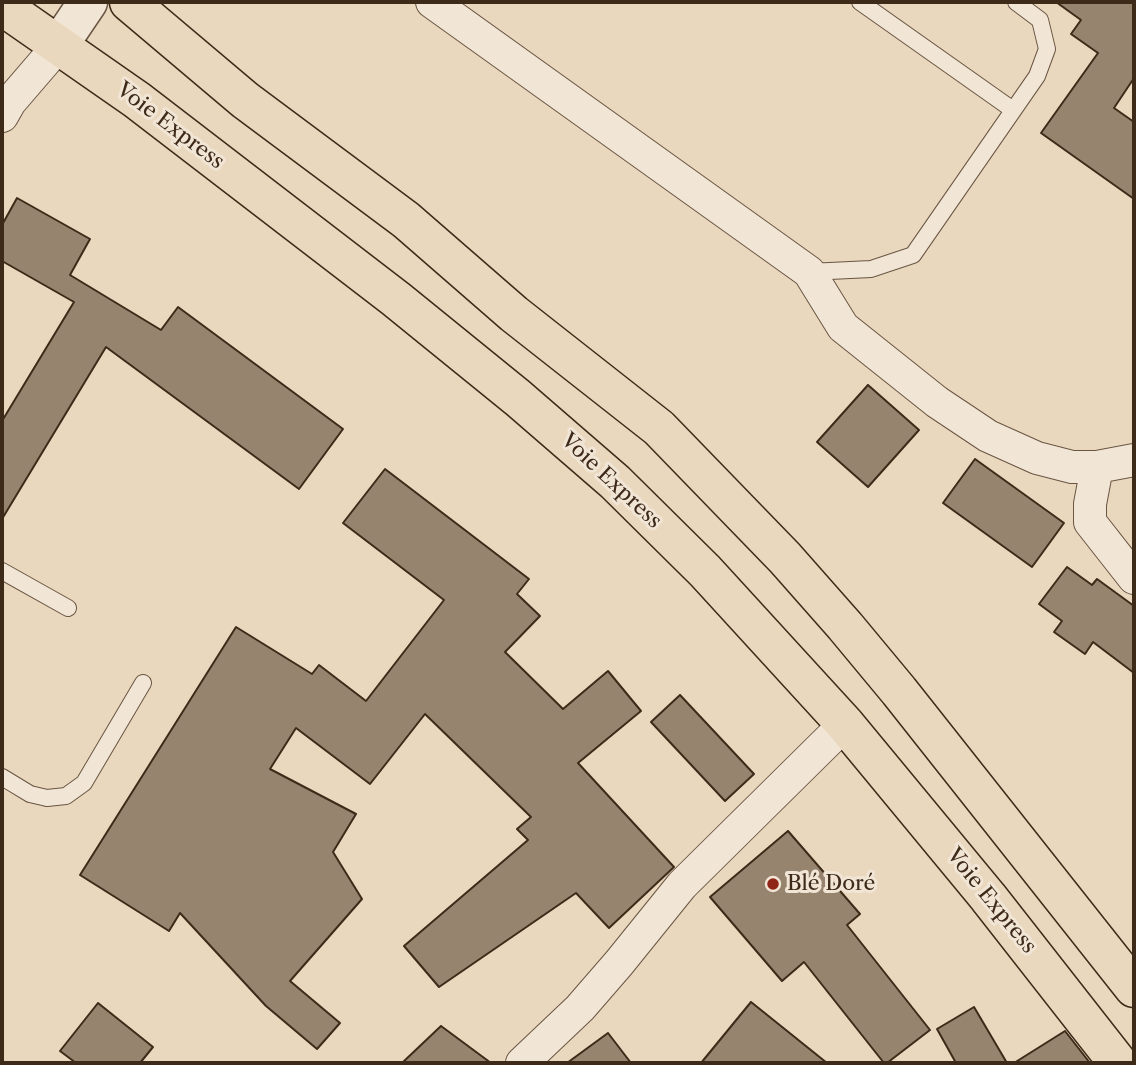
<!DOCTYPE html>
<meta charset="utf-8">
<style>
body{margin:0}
#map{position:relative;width:1136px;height:1065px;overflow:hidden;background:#e9d7be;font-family:"Libre Caslon Text",serif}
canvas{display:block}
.frame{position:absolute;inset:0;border:4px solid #3e2a18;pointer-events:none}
</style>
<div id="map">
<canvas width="1136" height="1065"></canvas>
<div class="frame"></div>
</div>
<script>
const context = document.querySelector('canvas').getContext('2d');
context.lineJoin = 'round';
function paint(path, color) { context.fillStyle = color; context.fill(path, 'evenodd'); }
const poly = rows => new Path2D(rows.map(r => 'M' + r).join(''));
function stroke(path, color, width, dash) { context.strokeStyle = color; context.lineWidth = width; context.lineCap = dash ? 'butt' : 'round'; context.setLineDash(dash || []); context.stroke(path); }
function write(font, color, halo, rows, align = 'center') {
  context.font = font + ' "Libre Caslon Text",serif'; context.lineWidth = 6; context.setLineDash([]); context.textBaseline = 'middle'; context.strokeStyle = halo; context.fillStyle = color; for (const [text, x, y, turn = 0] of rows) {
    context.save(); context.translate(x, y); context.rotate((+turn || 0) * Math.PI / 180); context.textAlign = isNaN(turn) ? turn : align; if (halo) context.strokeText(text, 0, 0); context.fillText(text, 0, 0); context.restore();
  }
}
const building = poly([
 [1056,2,1134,2,1134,78,1114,108,1134,122,1134,199,1041,133,1098,53,1071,34,1081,20,1056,2],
 [17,198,90,239,70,275,161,330,178,307,343,429,299,489,106,347,2,519,2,421,74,302,2,261,2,225,17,198],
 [868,385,919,430,868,487,817,442,868,385],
 [975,459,1064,523,1032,567,943,503,975,459],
 [385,469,529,579,517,594,540,616,505,652,563,709,608,671,641,711,578,763,674,867,609,928,576,893,439,987,404,946,528,840,517,829,531,817,425,714,370,784,296,728,270,769,356,814,333,852,362,899,290,981,340,1023,317,1049,266,1006,180,913,169,931,80,875,236,627,312,674,319,665,366,701,444,600,343,523,385,469],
 [1067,567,1092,585,1097,579,1134,606,1134,673,1093,642,1085,654,1054,632,1062,621,1039,604,1067,567],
 [680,695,754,774,725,801,651,722,680,695],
 [788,831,860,914,847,925,930,1030,887,1063,884,1063,804,962,782,981,710,897,788,831],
 [751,1002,827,1063,701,1063,751,1002],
 [98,1003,153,1047,140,1063,76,1063,60,1051,98,1003],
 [974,1007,1007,1063,956,1063,937,1029,974,1007],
 [441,1026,491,1063,402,1063,441,1026],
 [1065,1031,1090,1063,1014,1063,1065,1031],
 [608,1033,631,1063,567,1063,608,1033]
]);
paint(building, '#97846e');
stroke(building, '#3e2a18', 2);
const service = poly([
 [860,2,1013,110],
 [809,272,871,269,913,255,1037,76,1047,49,1040,20,1016,2],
 [2,571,68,608],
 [2,777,30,794,47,798,66,796,84,783,143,683]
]);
const minor = poly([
 [432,2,809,272,843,327,937,402,988,436,1037,458,1072,467,1097,467,1134,460],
 [2,116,10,102,59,45],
 [1097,467,1090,504,1090,522,1134,578],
 [522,1063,580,1008,619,963,682,885,845,724]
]);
const tertiary = poly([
 [59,45,88,2]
]);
const trunk = poly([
 [129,2,245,100,406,220,514,314,659,428,785,558,845,626,899,691,1134,988],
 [2,6,137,100,396,299,518,398,615,482,705,571,845,724,988,897,1118,1063]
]);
stroke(service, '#695542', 18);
stroke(minor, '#695542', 34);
stroke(tertiary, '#695542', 41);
stroke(trunk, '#3e2a18', 41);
stroke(service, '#f1e5d5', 16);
stroke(minor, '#f1e5d5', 32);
stroke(tertiary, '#f1e5d5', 38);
stroke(trunk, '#e9d7be', 38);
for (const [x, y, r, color] of [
 [773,884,7,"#8f2418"]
]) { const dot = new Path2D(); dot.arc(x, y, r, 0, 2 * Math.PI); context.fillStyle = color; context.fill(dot); stroke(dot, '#f1e5d5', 2.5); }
write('21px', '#3e2a18', '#f1e5d5', [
 ["Voie Express",170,126,37],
 ["Voie Express",611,481,43],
 ["Voie Express",991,901,51]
]);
write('21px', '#3e2a18', '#f1e5d5', [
 ["Blé Doré",787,884]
], 'left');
</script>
